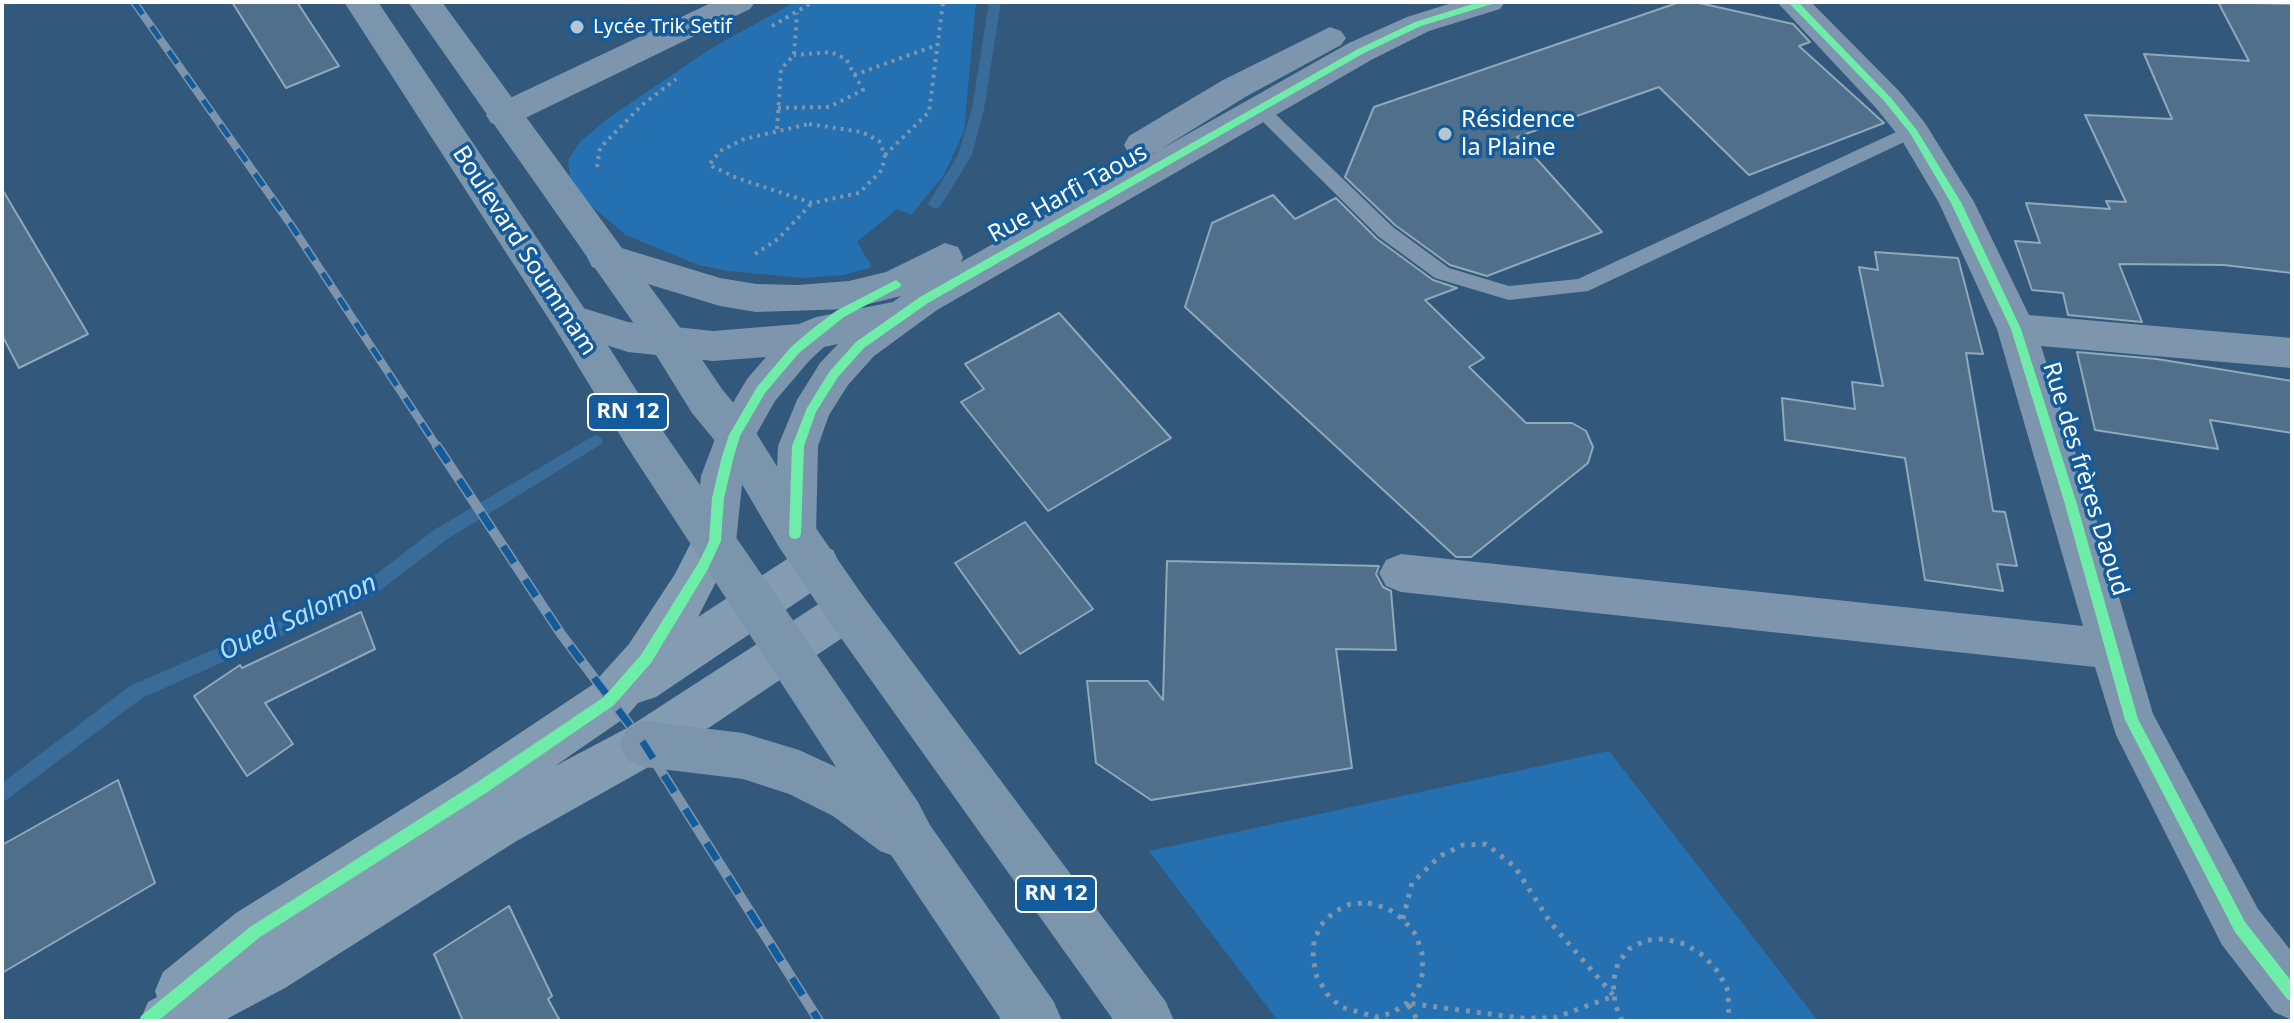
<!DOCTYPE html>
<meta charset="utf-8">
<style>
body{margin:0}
#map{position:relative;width:2294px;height:1023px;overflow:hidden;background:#32597c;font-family:"Noto Sans",sans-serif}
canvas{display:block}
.frame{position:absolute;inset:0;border:4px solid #fff;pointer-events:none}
</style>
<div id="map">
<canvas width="2294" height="1023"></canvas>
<div class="frame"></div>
</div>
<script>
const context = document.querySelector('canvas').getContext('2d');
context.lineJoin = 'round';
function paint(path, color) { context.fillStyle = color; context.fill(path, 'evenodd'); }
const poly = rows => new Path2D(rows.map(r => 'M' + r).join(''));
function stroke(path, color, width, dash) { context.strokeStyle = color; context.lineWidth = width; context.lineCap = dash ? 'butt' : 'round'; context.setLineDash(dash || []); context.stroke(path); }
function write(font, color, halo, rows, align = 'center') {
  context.font = font + ' "Noto Sans",sans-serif'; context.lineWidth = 7; context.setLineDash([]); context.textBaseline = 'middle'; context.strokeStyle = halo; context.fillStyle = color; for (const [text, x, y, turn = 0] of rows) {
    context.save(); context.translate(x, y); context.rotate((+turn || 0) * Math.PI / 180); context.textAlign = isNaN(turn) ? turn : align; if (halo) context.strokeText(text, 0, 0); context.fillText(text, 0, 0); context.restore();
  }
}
paint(poly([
 [795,2,976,2,964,131,944,175,911,215,897,209,857,242,872,267,844,275,804,278,728,271,698,265,626,235,590,205,570,178,568,160,580,142,607,119,712,48],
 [1609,751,1818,1021,1278,1021,1149,851]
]), '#2470b1');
paint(poly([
 [989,2,1001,2,984,109,972,155,940,207,935,209,928,204,958,155,972,109,989,2],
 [595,435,600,437,603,441,600,445,446,540,374,595,142,698,2,803,2,783,130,686,362,585,434,530,595,435]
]), '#396c99');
const building = poly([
 [232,2,297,2,339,66,286,88,232,2],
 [1680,2,1695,2,1793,24,1810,42,1799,46,1884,123,1749,175,1659,87,1517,137,1602,232,1487,276,1450,265,1395,225,1345,177,1374,107,1680,2],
 [2218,2,2292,4,2292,273,2224,265,2119,264,2142,322,2068,315,2063,293,2032,290,2015,241,2040,243,2026,203,2110,209,2106,201,2126,202,2085,115,2172,119,2144,54,2249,61,2218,2],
 [2,189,88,334,19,368,2,335,2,189],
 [1273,195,1295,219,1336,198,1377,239,1433,280,1457,288,1425,300,1484,358,1469,367,1526,423,1572,423,1586,431,1593,447,1588,463,1471,557,1456,557,1185,307,1212,223,1273,195],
 [1875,252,1958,258,1983,354,1966,353,1993,511,2005,512,2017,566,1997,564,2003,591,1925,580,1905,458,1785,440,1782,398,1855,409,1852,382,1883,386,1859,267,1878,270,1875,252],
 [1059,313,1171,438,1048,511,961,402,984,389,965,364,1059,313],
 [2077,352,2157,359,2292,381,2292,433,2210,420,2218,449,2095,430,2077,352],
 [1025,522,1093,609,1020,654,955,563,1025,522],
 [1167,561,1379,566,1376,574,1383,587,1391,591,1396,650,1336,649,1352,768,1151,800,1096,763,1087,681,1148,681,1163,700,1167,561],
 [361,612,375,649,265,703,293,744,247,776,194,696,240,665,242,668,361,612],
 [118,780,155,883,2,973,2,845,118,780],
 [509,906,552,996,548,999,560,1021,463,1021,434,954,509,906]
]);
paint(building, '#506f8a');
stroke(building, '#91a7bb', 2);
stroke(poly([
 [772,26,813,2],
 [854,75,937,45],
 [778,108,829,107,863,90,846,59,831,52,794,55],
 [809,124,862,132,879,141,885,155,882,170,859,193,812,203,737,178,709,165,720,151,744,139,809,124],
 [777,129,781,69,794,55,797,13],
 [885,155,929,112,943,2],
 [597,167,600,148,642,105,676,79],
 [755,254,778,239,812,203]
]), '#7d96ae', 4, [3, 5]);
stroke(poly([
 [1368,903,1387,908,1403,919,1416,935,1422,953,1423,972,1418,989,1407,1003,1392,1013,1376,1017,1341,1007,1327,994,1317,977,1313,959,1314,941,1321,925,1334,912,1350,904,1368,903],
 [1403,919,1412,883,1440,856,1463,845,1486,844,1515,867,1550,922,1614,996,1554,1018,1520,1018,1407,1003,1418,1021],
 [1622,1021,1615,1004,1613,982,1618,963,1629,949,1646,940,1664,939,1685,944,1704,956,1719,973,1728,991,1729,1021]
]), '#7d96ae', 5, [4, 7]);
paint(poly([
 [1261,104,1267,106,1393,227,1449,268,1509,286,1578,279,1907,127,1919,127,1922,131,1919,135,1588,291,1509,300,1435,278,1379,237,1255,114,1252,110,1255,106,1261,104]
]), '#7d96ae');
paint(poly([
 [713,2,755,2,750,9,515,123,503,127,491,123,486,115,491,107,713,2],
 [1455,2,1505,2,1500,9,1429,31,1373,59,937,310,874,356,848,385,829,415,818,446,816,534,810,547,795,552,780,547,774,534,778,446,797,400,820,363,838,344,824,347,809,361,775,401,754,438,743,476,736,541,730,554,715,559,700,554,694,541,701,476,721,423,747,379,766,357,713,361,628,352,557,329,551,319,557,309,570,304,628,322,713,331,799,324,816,317,893,302,901,296,849,309,756,312,720,306,592,267,587,257,592,247,605,243,720,278,756,284,798,285,849,281,886,272,945,243,958,247,963,257,961,262,1349,43,1407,17,1455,2],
 [1777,2,1811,2,1900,92,1925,123,1974,202,2029,315,2292,338,2292,368,2041,346,2091,501,2153,714,2258,909,2292,952,2292,1020,2274,1012,2222,945,2116,735,2095,667,1401,592,1386,586,1379,573,1386,560,1401,554,2083,626,1997,329,1939,203,1901,139,1876,108,1777,2],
 [1330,27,1341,31,1346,38,1341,45,1247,96,1153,154,1141,157,1129,154,1124,145,1129,136,1223,80,1330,27]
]), '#7d96ae');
paint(poly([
 [715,522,731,527,737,541,698,617,801,550,817,544,833,550,840,564,833,578,656,697,638,703,626,717,555,766,627,728,831,596,847,590,863,596,870,610,863,624,661,760,515,842,285,988,223,1021,140,1021,148,1002,157,997,155,991,163,972,236,913,463,771,592,685,629,644,675,574,699,527,715,522]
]), '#849cb2');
paint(poly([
 [344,2,378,2,584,308,656,421,918,802,930,825,1054,1002,1062,1021,1002,1021,891,855,880,851,833,816,789,794,743,779,644,767,627,760,620,744,627,728,644,721,743,733,799,750,836,767,626,445,556,330,344,2],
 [408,2,442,2,684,333,722,389,750,423,811,521,863,596,1166,1002,1174,1021,1114,1021,831,624,779,547,720,447,692,413,656,355,408,2]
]), '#7a95ac');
const railFar1 = poly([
 [134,2,291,225,438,448]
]);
const rail = poly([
 [437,446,561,634,644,744,819,1021]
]);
stroke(railFar1, '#7d95ac', 8);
stroke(rail, '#7d95ac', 10);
stroke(railFar1, '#135b9b', 5, [15]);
stroke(rail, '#135b9b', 7, [20]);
paint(poly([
 [1479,2,1494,2,1492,4,1421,26,1364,53,928,303,864,348,838,377,816,412,804,446,801,534,799,538,795,539,791,538,789,534,792,446,807,408,830,371,856,342,920,297,1358,49,1415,22,1479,2],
 [1788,2,1798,2,1891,98,1916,129,1961,202,2021,329,2076,501,2138,719,2245,922,2292,982,2292,1001,2287,999,2235,932,2125,720,2064,501,2011,329,1951,203,1910,133,1885,102,1788,2],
 [896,280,901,284,900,287,844,317,799,353,765,393,740,436,734,456,724,498,721,541,708,569,651,663,614,705,486,793,260,937,158,1021,139,1021,141,1016,250,927,476,783,604,697,641,655,699,562,709,541,712,498,722,456,729,435,757,387,791,347,811,330,836,311,896,280]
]), '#6deda7');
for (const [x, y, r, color] of [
 [577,27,8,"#b7c5d1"],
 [1445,134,8,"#b7c5d1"]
]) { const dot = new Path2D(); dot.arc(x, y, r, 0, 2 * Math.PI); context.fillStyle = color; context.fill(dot); stroke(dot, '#135b9b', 3); }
write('20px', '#fff', '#135b9b', [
 ["Lycée Trik Setif",593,27]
], 'left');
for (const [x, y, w] of [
 [628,412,80],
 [1056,894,80]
]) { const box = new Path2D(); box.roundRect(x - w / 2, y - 18, w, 36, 6); context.fillStyle = '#135b9b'; context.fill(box); stroke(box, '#fff', 2); }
write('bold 22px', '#fff', null, [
 ["RN 12",628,412],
 ["RN 12",1056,894]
]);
write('24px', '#fff', '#135b9b', [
 ["Résidence",1461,120],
 ["la Plaine",1461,148]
], 'left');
write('24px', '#fff', '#135b9b', [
 ["Rue Harfi Taous",1068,194,-29],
 ["Boulevard Soummam",524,251,57],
 ["Rue des frères Daoud",2085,479,73]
]);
write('italic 26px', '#b4dbfa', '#135b9b', [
 ["Oued Salomon",298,618,-25]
]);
</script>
